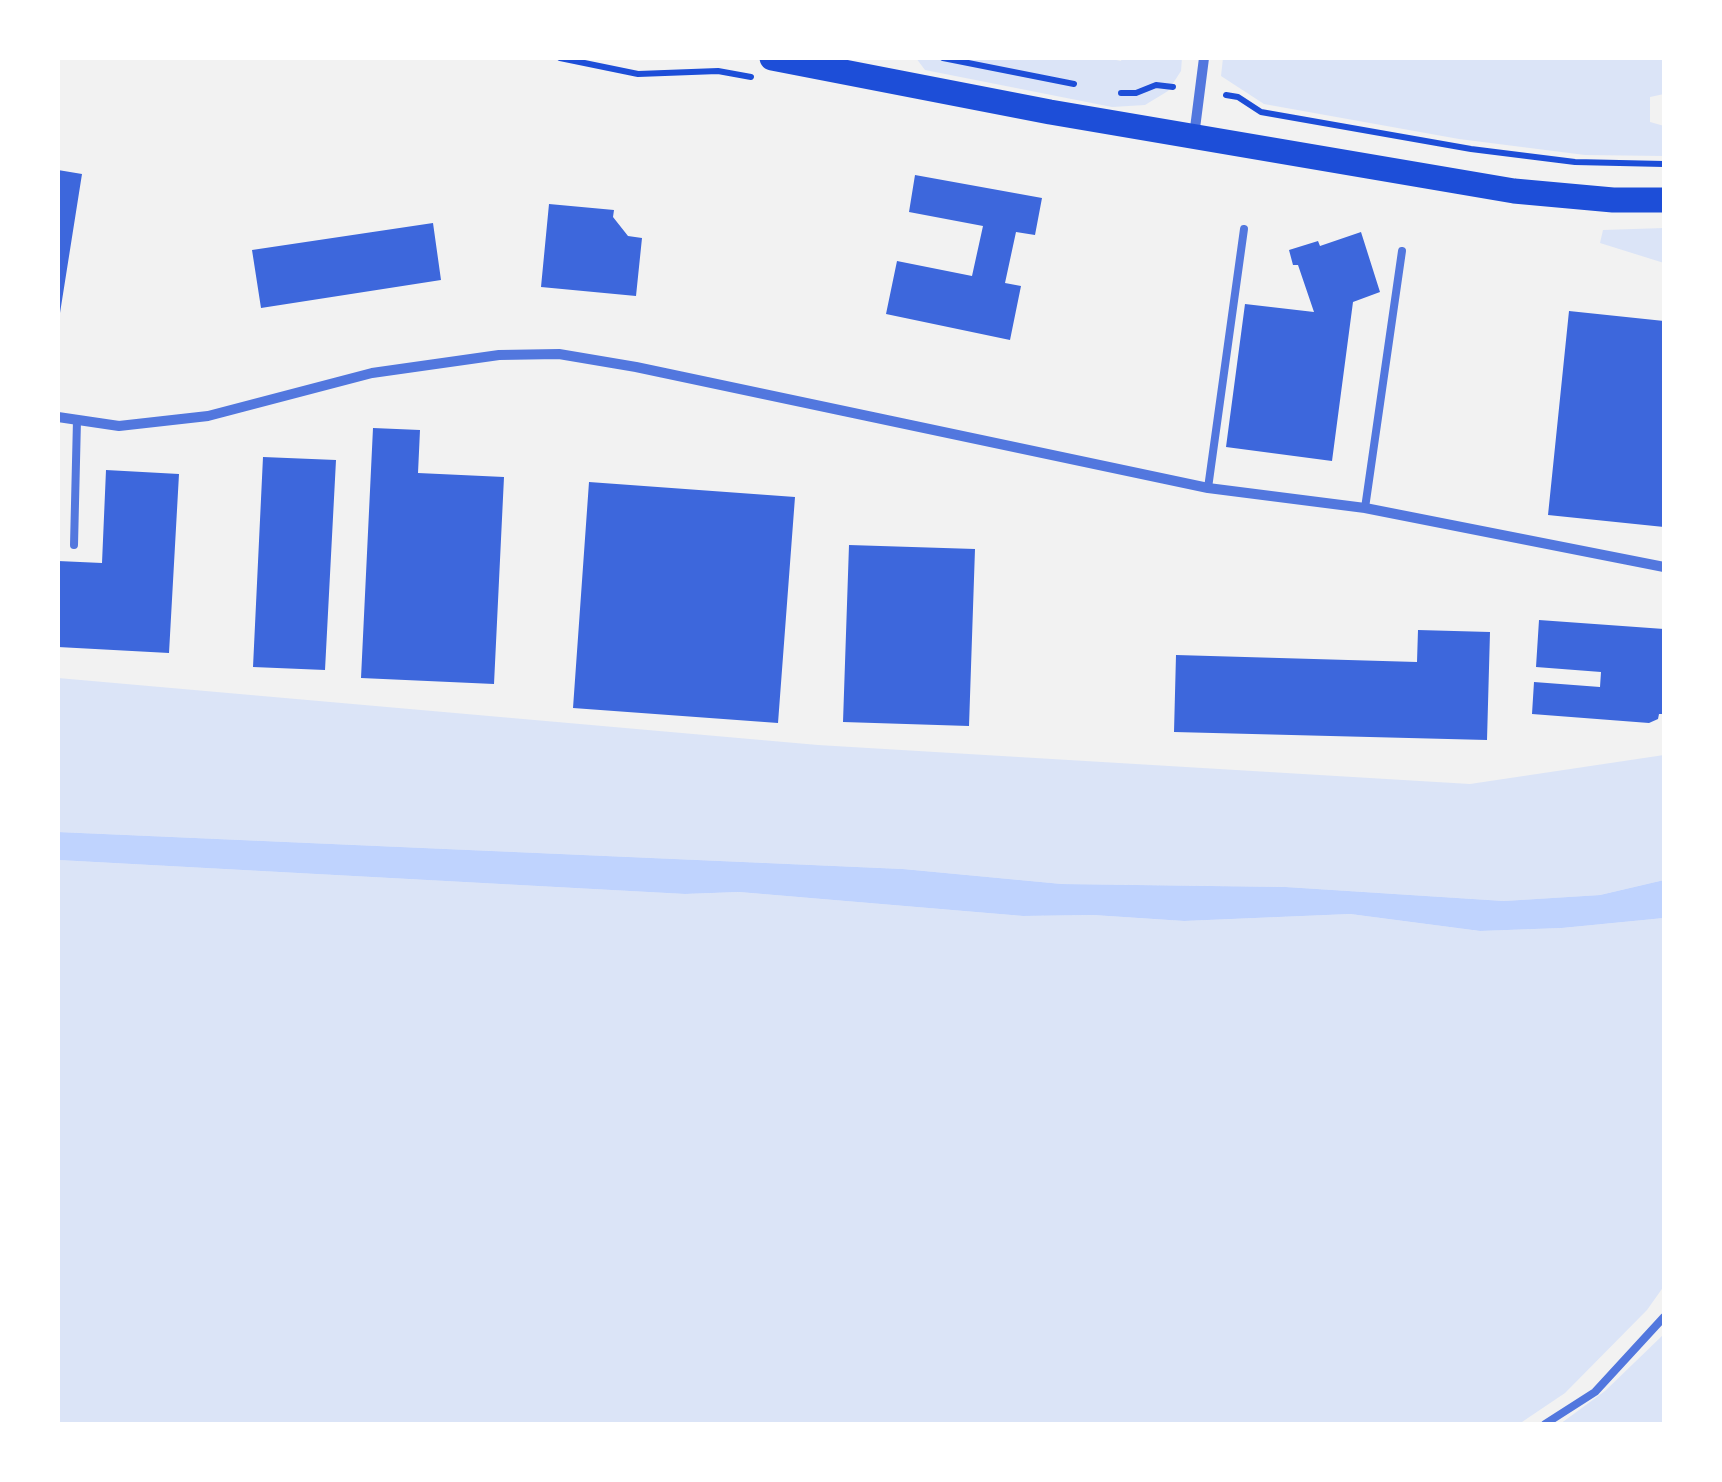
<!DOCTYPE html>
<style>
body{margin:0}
#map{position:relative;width:1722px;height:1482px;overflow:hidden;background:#f2f2f2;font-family:"Space Grotesk",sans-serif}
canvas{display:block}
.frame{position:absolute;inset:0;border:60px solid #fff;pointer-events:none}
</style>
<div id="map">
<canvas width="1722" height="1482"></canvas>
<div class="frame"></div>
</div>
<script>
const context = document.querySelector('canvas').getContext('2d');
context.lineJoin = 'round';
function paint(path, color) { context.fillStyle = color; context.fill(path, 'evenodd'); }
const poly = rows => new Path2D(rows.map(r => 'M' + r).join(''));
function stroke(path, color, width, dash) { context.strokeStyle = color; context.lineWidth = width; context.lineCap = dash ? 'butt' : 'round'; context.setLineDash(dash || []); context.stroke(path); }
paint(poly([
 [916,58,1106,58,1121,61,1122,58,1182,58,1181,71,1168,91,1145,105,1112,107,925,70],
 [1223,58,1664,58,1664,94,1650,97,1650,122,1664,126,1664,156,1585,155,1459,139,1264,104,1221,76],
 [1664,228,1664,263,1600,243,1603,230],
 [58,678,818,745,1470,784,1664,755,1664,880,1600,895,1504,901,1286,887,1062,884,903,869,58,832],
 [58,860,685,894,739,892,1023,916,1093,915,1184,921,1350,914,1480,931,1562,928,1664,918,1664,1286,1647,1310,1565,1393,1519,1424,58,1424],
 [1664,1334,1664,1424,1560,1424,1605,1391]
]), '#dbe4f7');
paint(poly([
 [58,832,903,869,1062,884,1286,887,1504,901,1600,895,1664,880,1664,918,1562,928,1480,931,1350,914,1184,921,1093,915,1023,916,739,892,685,894,58,860]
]), '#bfd3fe');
paint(poly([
 [58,170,82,174,60,313,58,313],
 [915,175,1042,198,1035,235,1016,232,1005,283,1021,286,1010,340,886,314,897,261,972,276,983,226,909,212],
 [549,204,614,210,613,217,628,236,642,238,636,296,541,287],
 [433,223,441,280,261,308,252,250],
 [1361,232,1380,292,1353,302,1332,461,1226,447,1245,304,1314,312,1298,265,1293,265,1289,250,1318,241,1320,246],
 [1569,311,1664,321,1664,527,1548,515],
 [373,428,420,430,418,473,504,477,494,684,361,678],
 [263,457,336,460,325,670,253,667],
 [106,470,179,474,169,653,58,647,58,561,102,563],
 [589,482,795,497,778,723,573,708],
 [849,545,975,549,969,726,843,722],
 [1539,620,1664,629,1664,714,1659,714,1658,719,1649,723,1532,714,1534,682,1600,687,1601,672,1536,667],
 [1418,630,1490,632,1487,740,1174,732,1176,655,1417,662]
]), '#3d67dc');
stroke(poly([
 [560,58,638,74,718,71,751,77],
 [943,58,1074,84],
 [1121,93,1136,93,1156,85,1173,87],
 [1226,95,1238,97,1261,112,1471,149,1575,162,1664,164]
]), '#1d4ed8', 6);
stroke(poly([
 [1208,488,1244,229],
 [1365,508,1402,251],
 [74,545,77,420],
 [1545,1424,1595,1392,1664,1317]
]), '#5277de', 8);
stroke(poly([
 [1194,136,1204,58],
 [58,417,119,426,208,416,372,373,499,355,559,354,636,367,1208,488,1365,508,1664,567]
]), '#5277de', 10);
stroke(poly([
 [772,58,1050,112,1514,191,1613,200,1664,200]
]), '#1d4ed8', 25);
</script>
